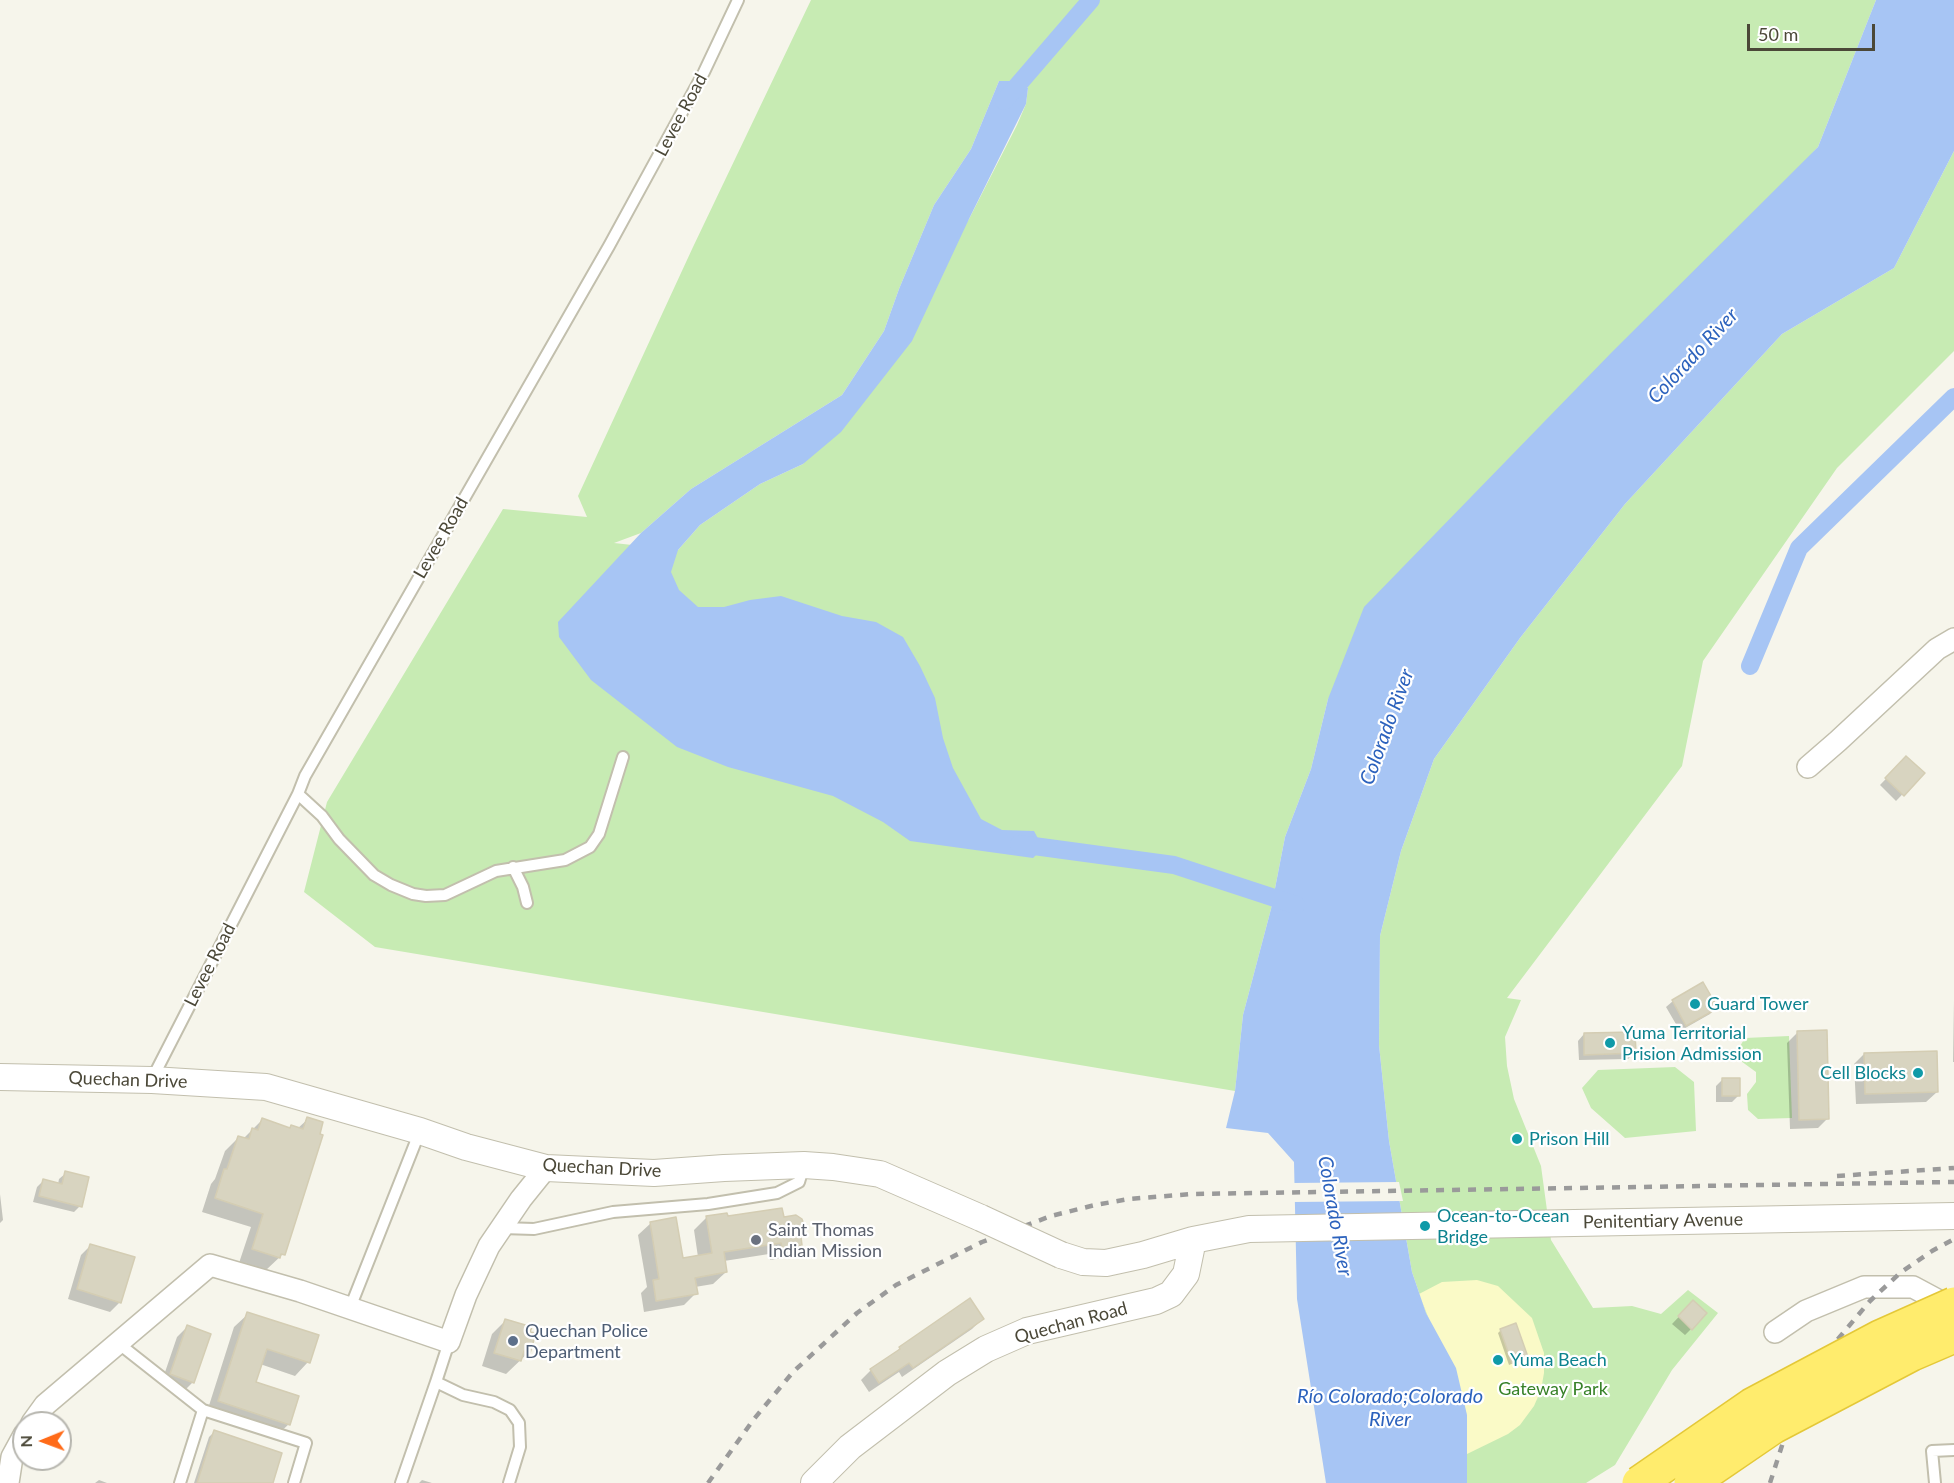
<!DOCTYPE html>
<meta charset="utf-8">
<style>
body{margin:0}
#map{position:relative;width:1954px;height:1483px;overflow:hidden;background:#f6f5eb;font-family:Lato,sans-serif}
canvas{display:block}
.north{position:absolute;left:12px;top:1411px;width:60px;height:60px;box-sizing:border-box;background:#fff;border:2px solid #b7b6af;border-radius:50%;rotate:269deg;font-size:16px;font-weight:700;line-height:24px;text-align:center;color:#4b4838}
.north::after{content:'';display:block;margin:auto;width:21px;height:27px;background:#ff6b19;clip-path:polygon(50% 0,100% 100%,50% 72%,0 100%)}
.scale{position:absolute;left:1747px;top:24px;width:128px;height:27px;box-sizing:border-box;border:3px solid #4b4838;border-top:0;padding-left:8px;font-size:18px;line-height:21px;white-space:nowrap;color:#4b4838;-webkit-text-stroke:4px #fff;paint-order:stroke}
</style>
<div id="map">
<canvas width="1954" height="1483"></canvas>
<div class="north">N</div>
<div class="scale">50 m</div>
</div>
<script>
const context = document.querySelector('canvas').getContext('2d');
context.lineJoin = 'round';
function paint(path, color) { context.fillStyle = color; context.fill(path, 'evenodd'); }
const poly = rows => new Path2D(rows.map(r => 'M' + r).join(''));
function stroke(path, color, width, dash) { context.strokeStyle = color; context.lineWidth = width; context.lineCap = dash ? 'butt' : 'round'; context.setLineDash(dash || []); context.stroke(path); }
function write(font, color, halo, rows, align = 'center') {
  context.font = font + ' Lato,sans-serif'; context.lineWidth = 4.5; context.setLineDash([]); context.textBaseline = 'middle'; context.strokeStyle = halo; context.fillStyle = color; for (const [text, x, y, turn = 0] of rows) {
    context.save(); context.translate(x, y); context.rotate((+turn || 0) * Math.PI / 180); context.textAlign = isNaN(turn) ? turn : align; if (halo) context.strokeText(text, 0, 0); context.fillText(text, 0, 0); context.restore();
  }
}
paint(poly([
 [811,0,1876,0,1818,147,1328,699,1311,769,1285,837,1271,909,1243,1015,1235,1091,375,947,304,892,327,802,503,509,587,517,578,496,693,247],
 [999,81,1018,81,1028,88,1026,104,1017,125,969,219,803,464,760,484,700,525,678,550,614,543,641,533,691,489,842,395,884,331,899,289,934,205,971,149],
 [1954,151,1954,351,1837,468,1703,661,1682,766,1507,998,1521,1000,1505,1037,1507,1066,1514,1099,1541,1166,1551,1240,1593,1308,1632,1306,1661,1314,1688,1290,1718,1313,1672,1370,1615,1465,1586,1483,1467,1483,1467,1415,1456,1368,1426,1313,1412,1272,1389,1141,1379,1045,1380,936,1401,851,1434,759,1520,638,1625,504,1782,334,1894,268],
 [1789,1036,1792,1118,1758,1119,1748,1110,1747,1094,1756,1082,1756,1072,1734,1056,1745,1038],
 [1675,1067,1694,1082,1696,1131,1625,1138,1591,1108,1582,1088,1598,1070]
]), '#c7ebb3');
paint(poly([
 [1477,1280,1498,1286,1532,1318,1544,1353,1544,1373,1541,1390,1534,1406,1520,1425,1508,1434,1467,1454,1467,1415,1419,1294,1442,1282]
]), '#fafac7');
paint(poly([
 [1876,0,1954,0,1954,151,1894,268,1782,334,1625,504,1520,638,1434,759,1401,851,1380,936,1379,1045,1389,1141,1412,1272,1426,1313,1456,1368,1467,1415,1467,1483,1326,1483,1297,1299,1294,1162,1268,1133,1226,1128,1235,1091,1243,1015,1271,909,1285,837,1311,769,1328,699,1364,607,1612,352,1818,147],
 [999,81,1018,81,1028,88,1026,104,969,219,912,341,841,432,803,464,760,484,700,525,678,550,671,572,679,590,698,607,724,607,750,600,781,596,842,616,876,622,903,637,920,666,935,698,943,738,953,768,981,819,1002,830,1034,831,1043,848,1033,858,910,841,883,822,833,796,728,767,677,747,591,680,559,637,558,622,641,533,691,489,842,395,884,331,899,289,934,205,971,149]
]), '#a7c5f4');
paint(poly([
 [1399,1182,1403,1201,1292,1202,1292,1183]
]), '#f6f5eb');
paint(poly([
 [1906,758,1922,774,1896,801,1880,785],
 [1703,984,1716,1007,1710,1014,1680,1031,1666,1007,1673,1001],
 [1954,1000,1954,1062,1953,1062],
 [1797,1033,1828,1118,1818,1128,1790,1129,1787,1043],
 [1584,1034,1634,1053,1628,1059,1579,1060,1578,1041],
 [1864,1054,1937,1092,1926,1102,1856,1104,1854,1064],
 [1722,1080,1739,1095,1732,1102,1716,1102,1716,1086],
 [308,1119,283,1254,265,1271,239,1263,251,1227,202,1212,211,1184,215,1179,225,1151,239,1137,243,1139,262,1120,290,1129,297,1129],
 [66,1173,80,1206,74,1212,33,1202,37,1187,43,1181,58,1184,59,1179],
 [0,1194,3,1220,0,1223],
 [706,1218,782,1219,799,1229,801,1244,789,1257,770,1260,769,1254,724,1261,726,1272,713,1284,695,1287,696,1293,684,1305,644,1312,641,1293,647,1287,638,1235,651,1223,681,1259,698,1257,694,1230],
 [91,1245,120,1302,110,1312,68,1299,81,1255],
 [970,1301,982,1319,972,1329,902,1377,899,1372,869,1392,861,1380,871,1370,890,1358,900,1348],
 [1693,1302,1691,1329,1685,1335,1672,1324],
 [248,1314,308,1362,295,1376,260,1364,254,1383,289,1424,275,1437,206,1415,234,1327],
 [505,1321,529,1352,506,1374,482,1366,492,1334],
 [187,1327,193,1382,183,1392,161,1384,177,1337],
 [1501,1330,1526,1357,1523,1359,1509,1365,1498,1333],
 [214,1432,271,1483,194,1483,209,1437],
 [99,1480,107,1483,95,1483],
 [422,1480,432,1483,419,1483]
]), '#0003');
stroke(poly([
 [1004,101,1091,0],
 [1750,666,1799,548,1954,397],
 [1019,844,1174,865,1296,905]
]), '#a7c5f4', 18);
const building = poly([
 [1906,756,1925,773,1904,796,1885,778,1906,756],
 [1703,982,1718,1008,1686,1026,1672,1000,1703,982],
 [1827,1030,1829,1119,1799,1120,1797,1031,1827,1030],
 [1635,1032,1636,1053,1584,1055,1584,1033,1635,1032],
 [1937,1051,1938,1092,1865,1094,1864,1053,1937,1051],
 [1722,1078,1740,1078,1740,1096,1722,1096,1722,1078],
 [307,1117,323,1122,320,1134,323,1135,285,1255,281,1254,280,1258,252,1249,263,1214,215,1198,224,1169,227,1169,238,1136,249,1139,252,1128,258,1130,262,1118,290,1128,291,1125,303,1129,307,1117],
 [65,1171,89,1177,82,1207,39,1196,43,1179,62,1184,65,1171],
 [782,1208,784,1217,796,1215,802,1219,804,1225,800,1229,802,1245,782,1248,781,1243,724,1252,727,1272,695,1278,698,1294,656,1301,653,1280,659,1279,650,1222,676,1217,683,1258,712,1253,706,1216,727,1213,728,1216,782,1208],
 [90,1244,135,1257,121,1303,77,1289,90,1244],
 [970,1298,984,1319,913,1368,909,1363,879,1383,870,1369,900,1349,899,1347,970,1298],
 [1693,1300,1707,1313,1692,1330,1678,1316,1693,1300],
 [247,1312,319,1335,310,1363,267,1349,256,1382,299,1396,290,1425,218,1401,247,1312],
 [505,1319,532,1327,530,1332,536,1333,530,1353,524,1351,521,1361,494,1353,505,1319],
 [1516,1323,1528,1357,1512,1363,1500,1329,1516,1323],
 [187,1325,211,1334,194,1383,170,1374,187,1325],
 [214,1430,282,1453,273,1483,197,1483,214,1430]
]);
paint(building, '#d8d4c0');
stroke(building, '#d4cdb3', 1.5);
const service = poly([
 [298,794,322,816,339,839,374,875,391,885,413,894,426,896,445,895,496,871,565,860,590,847,599,834,623,757],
 [513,867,523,887,527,903],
 [152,1079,298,794,305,776,609,246,704,72,738,0],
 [502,1228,534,1229,613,1212,708,1204,777,1193,799,1182,804,1165],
 [350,1308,420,1131],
 [449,1342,436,1382,463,1395,494,1402,510,1410,519,1423,520,1447,509,1483],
 [118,1343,203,1410],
 [180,1483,203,1410,306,1443,294,1483],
 [401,1483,436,1382],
 [1935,1483,1932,1451,1954,1450]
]);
const minor = poly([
 [1808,767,1838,741,1937,649,1954,639],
 [1775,1332,1806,1311,1864,1287,1913,1287,1954,1309],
 [32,1423,45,1405,210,1265,300,1291,449,1342,466,1295,489,1246,521,1199,546,1168],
 [8,1483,12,1457,24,1435]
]);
const tertiary = poly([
 [0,1077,152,1080,266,1087,420,1131,466,1147,546,1168,654,1173,724,1168,804,1165,833,1167,880,1174,981,1218],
 [1061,1255,1083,1262,1106,1263,1143,1255,1193,1240,1249,1229,1954,1216],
 [814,1483,850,1447,947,1373,986,1349,1027,1331,1156,1301,1171,1294,1186,1274,1193,1240]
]);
stroke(service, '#c2bfad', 14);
stroke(minor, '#c2bfad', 24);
stroke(tertiary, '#c2bfad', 28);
stroke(service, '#fff', 10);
stroke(minor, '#fff', 21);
stroke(tertiary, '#fff', 26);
stroke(poly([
 [1837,1176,1954,1168],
 [708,1483,754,1419,793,1372,857,1313,896,1285,982,1242,1051,1216,1095,1205,1129,1199,1192,1194,1954,1182],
 [1770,1483,1787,1430,1827,1352,1870,1301,1900,1273,1932,1251,1954,1239]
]), '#9a9a9a', 4.5, [8, 8]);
const tertiaryBridge = poly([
 [981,1218,1061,1255]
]);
const motorwayBridge = poly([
 [1639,1483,1752,1405,1880,1337,1954,1304],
 [1691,1483,1773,1427,1912,1354,1954,1336]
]);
stroke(tertiaryBridge, '#c2bfad', 28, []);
stroke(motorwayBridge, '#e4c838', 36, []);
stroke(tertiaryBridge, '#fff', 26);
stroke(motorwayBridge, '#ffec6d', 33);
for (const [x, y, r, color] of [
 [1695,1004,6,"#0f9aa8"],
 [1610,1043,6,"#0f9aa8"],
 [1918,1073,6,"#0f9aa8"],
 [1517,1139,6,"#0f9aa8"],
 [1425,1226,6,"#0f9aa8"],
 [756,1240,6,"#6b7280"],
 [513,1341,6,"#5c6f8a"],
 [1498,1360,6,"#0f9aa8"]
]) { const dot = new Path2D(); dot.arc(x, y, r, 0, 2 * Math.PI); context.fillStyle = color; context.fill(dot); stroke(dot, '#fff', 2); }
write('18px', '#4b4838', '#fff', [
 ["Levee Road",681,115,-62],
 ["Levee Road",441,538,-60],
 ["Levee Road",210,965,-63],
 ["Quechan Drive",128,1080,2],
 ["Quechan Drive",602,1168,3],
 ["Penitentiary Avenue",1663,1221,-1],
 ["Quechan Road",1071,1323,-15]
]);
write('18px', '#0d838f', '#fff', [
 ["Guard Tower",1707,1004],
 ["Yuma Territorial",1622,1033],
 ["Prision Admission",1622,1054],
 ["Cell Blocks",1906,1073,"right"],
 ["Prison Hill",1529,1139],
 ["Ocean-to-Ocean",1437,1216],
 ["Bridge",1437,1237],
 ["Yuma Beach",1510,1360]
], 'left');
write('18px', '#5b616d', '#fff', [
 ["Saint Thomas",768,1230],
 ["Indian Mission",768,1251]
], 'left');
write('18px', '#4e5e75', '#fff', [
 ["Quechan Police",525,1331],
 ["Department",525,1352]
], 'left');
write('18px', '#378128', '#fff', [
 ["Gateway Park",1553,1389]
]);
write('italic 20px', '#2c62bd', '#fff', [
 ["Colorado River",1693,356,-47],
 ["Colorado River",1387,727,-70],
 ["Colorado River",1335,1216,80],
 ["Río Colorado;Colorado",1390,1397],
 ["River",1390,1420]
]);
</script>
